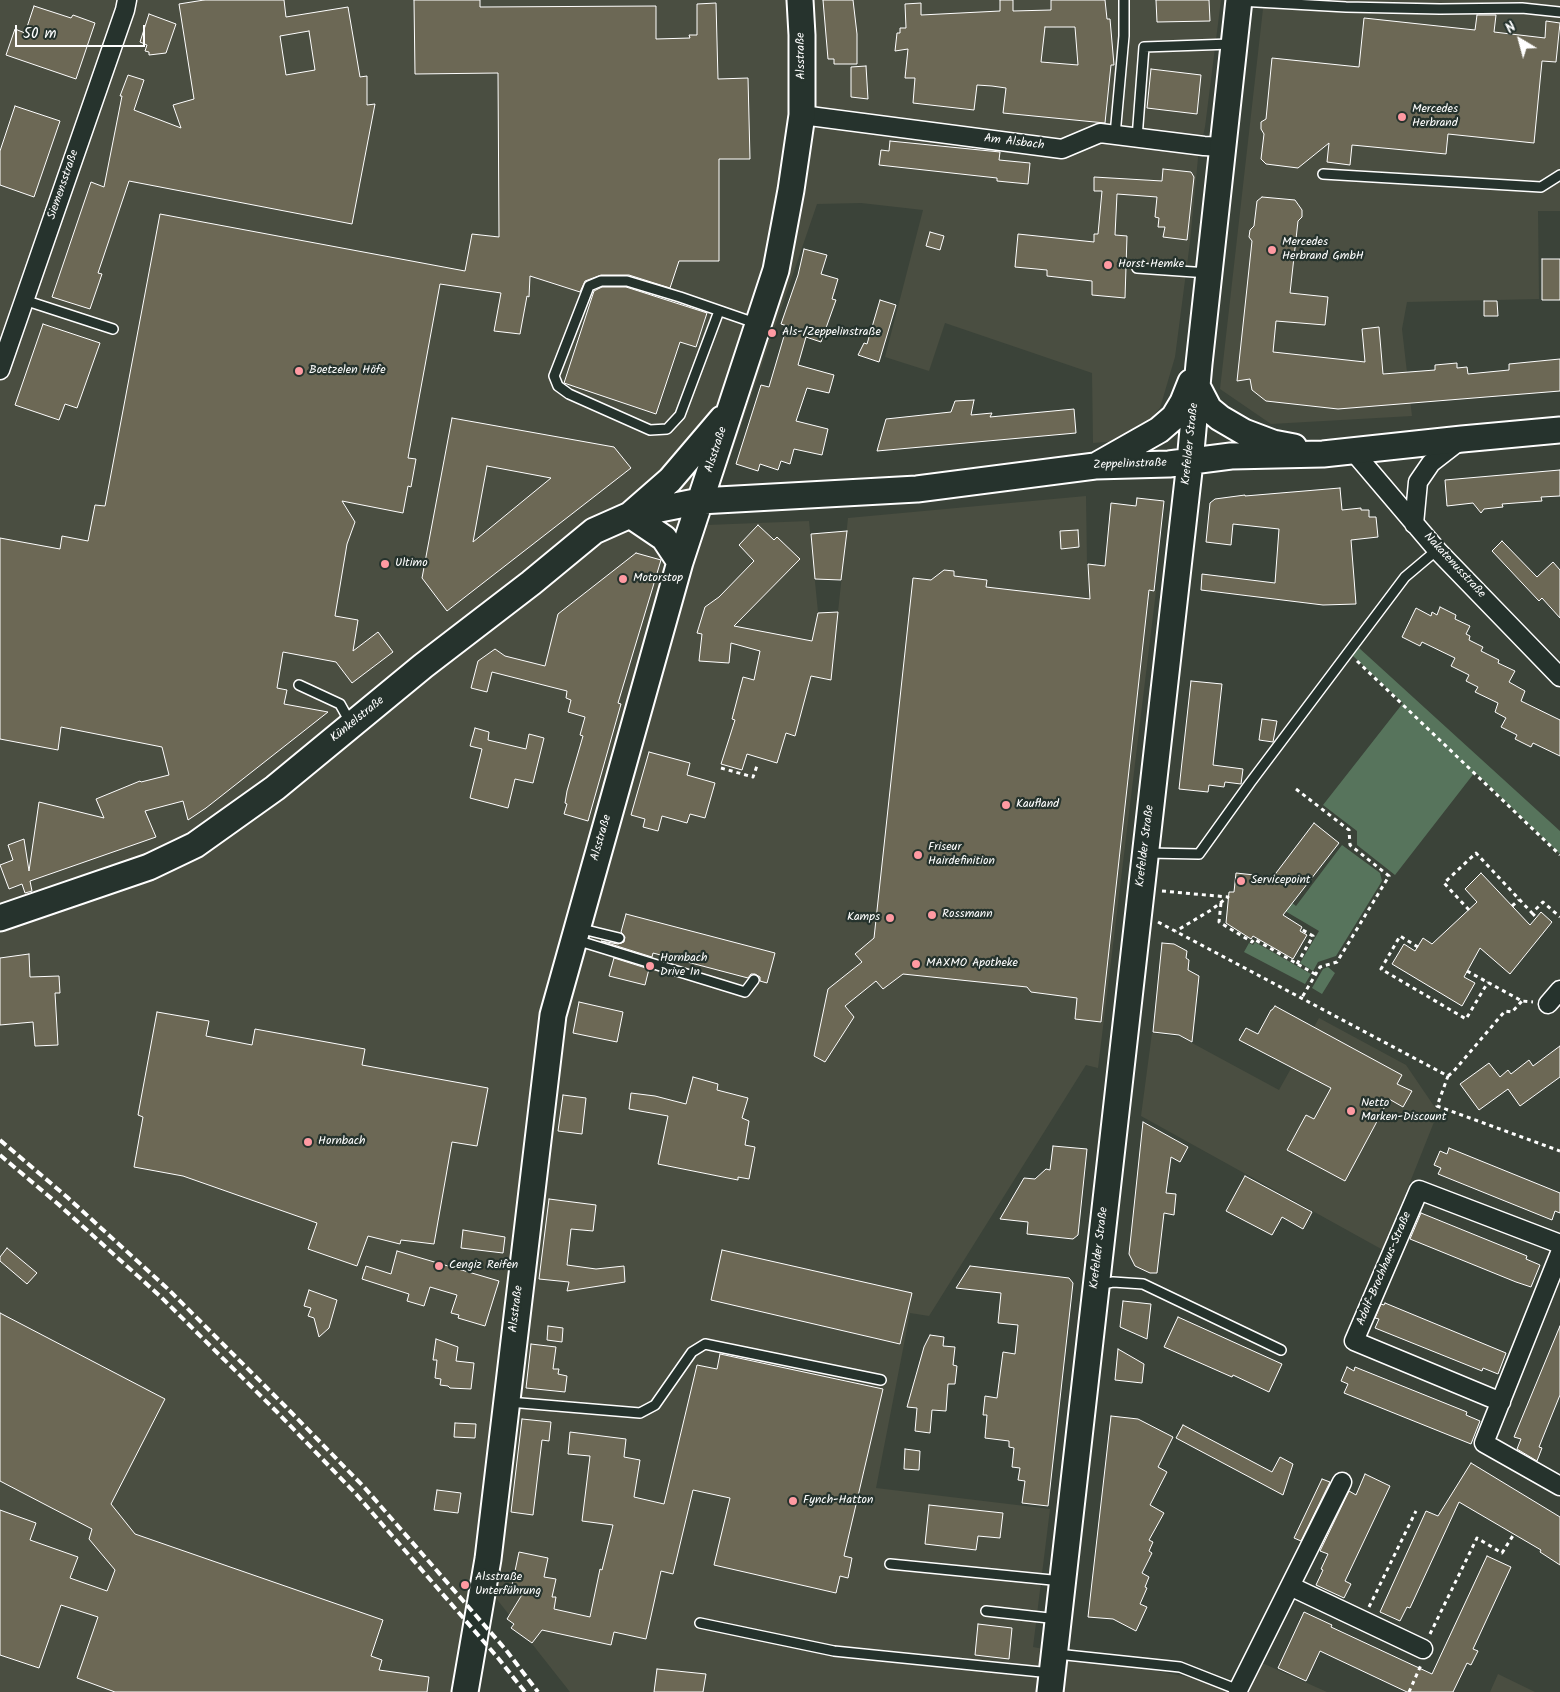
<!DOCTYPE html>
<meta charset="utf-8">
<style>
body{margin:0}
#map{position:relative;width:1560px;height:1692px;overflow:hidden;background:#3b4339;font-family:Kalam,sans-serif}
canvas{display:block}
.north{position:absolute;left:1495px;top:15px;width:50px;height:50px;-webkit-text-stroke:4px #26332d;paint-order:stroke;rotate:323deg;font-size:14px;font-weight:700;line-height:20px;text-align:center;color:#fff}
.north::after{content:'';display:block;margin:auto;width:18px;height:22px;background:#fff;clip-path:polygon(50% 0,100% 100%,50% 72%,0 100%)}
.scale{position:absolute;left:15px;top:25px;width:130px;height:22px;box-sizing:border-box;border:2px solid #fff;border-top:0;padding-left:6px;font-size:15px;line-height:18px;white-space:nowrap;color:#fff;-webkit-text-stroke:4px #26332d;paint-order:stroke}
</style>
<div id="map">
<canvas width="1560" height="1692"></canvas>
<div class="north">N</div>
<div class="scale">50 m</div>
</div>
<script>
const context = document.querySelector('canvas').getContext('2d');
context.lineJoin = 'round';
function paint(path, color) { context.fillStyle = color; context.fill(path, 'evenodd'); }
const poly = rows => new Path2D(rows.map(r => 'M' + r).join(''));
function stroke(path, color, width, dash) { context.strokeStyle = color; context.lineWidth = width; context.lineCap = dash ? 'butt' : 'round'; context.setLineDash(dash || []); context.stroke(path); }
function write(font, color, halo, rows, align = 'center') {
  context.font = font + ' Kalam,sans-serif'; context.lineWidth = 4.5; context.setLineDash([]); context.textBaseline = 'middle'; context.strokeStyle = halo; context.fillStyle = color; for (const [text, x, y, turn = 0] of rows) {
    context.save(); context.translate(x, y); context.rotate((+turn || 0) * Math.PI / 180); context.textAlign = isNaN(turn) ? turn : align; if (halo) context.strokeText(text, 0, 0); context.fillText(text, 0, 0); context.restore();
  }
}
paint(poly([
 [0,0,1221,0,1205,127,1198,158,1190,242,1175,357,1160,408,1131,440,1093,443,1092,373,945,323,929,371,885,357,923,210,861,203,817,204,707,525,809,521,818,612,838,612,848,518,1086,496,1087,564,1090,584,1156,591,1098,1068,1086,1065,929,1316,910,1313,876,1488,1050,1509,1033,1647,1234,1686,1260,1662,1327,1692,570,1692,473,1569,451,1692,0,1692],
 [1264,0,1560,0,1560,211,1538,211,1539,299,1407,302,1402,329,1412,416,1271,424,1220,389],
 [1319,1018,1406,1065,1438,1112,1383,1250,1141,1116,1152,1033,1181,1037,1279,1090],
 [1498,1674,1535,1692,1490,1692]
]), '#4a4e41');
paint(poly([
 [1358,647,1560,831,1560,854,1475,772,1395,875,1357,845,1357,831,1323,805,1403,703,1352,655],
 [1342,845,1380,873,1382,881,1336,956,1318,962,1313,971,1300,963,1319,931,1280,908,1287,899,1296,906],
 [1255,942,1311,974,1305,984,1244,952,1249,943,1253,945],
 [1328,967,1335,973,1322,994,1312,988,1323,969]
]), '#57745c');
const building = poly([
 [204,0,284,0,286,17,348,7,360,77,367,76,367,105,375,104,352,224,129,181,98,273,102,274,90,309,52,297,91,182,104,187,122,96,120,96,128,75,144,80,134,110,181,128,173,105,194,99,179,4,204,0],
 [309,31,315,70,286,75,280,36,309,31],
 [414,0,480,0,480,7,656,6,656,39,690,38,689,35,697,35,697,4,716,3,718,79,748,78,750,159,719,159,719,261,679,261,670,288,629,275,601,275,585,281,580,292,530,276,529,297,527,296,520,334,494,331,501,293,440,284,408,458,416,459,411,487,408,486,403,513,342,501,355,522,347,544,335,616,358,620,353,651,378,632,393,652,352,683,336,662,283,652,277,688,287,690,284,704,328,712,206,808,188,820,183,801,145,811,156,837,30,881,32,891,25,893,22,884,9,889,0,865,13,860,8,845,24,839,29,871,39,802,104,818,96,799,140,781,141,782,169,775,162,747,61,727,58,750,0,739,0,538,60,549,62,536,88,541,95,505,105,506,160,214,465,271,472,234,499,237,498,73,415,74,414,0],
 [823,0,853,0,857,34,857,64,834,64,834,59,828,59,823,0],
 [1000,0,1013,0,1013,11,1051,10,1051,0,1105,0,1107,19,1110,19,1114,65,1111,65,1105,123,1003,113,1006,88,992,86,977,85,974,110,913,103,915,78,905,78,908,49,895,51,897,33,900,33,900,28,906,28,905,4,921,3,921,15,1000,11,1000,0],
 [1045,27,1075,27,1078,65,1041,62,1045,27],
 [1156,0,1209,0,1210,21,1157,22,1156,0],
 [34,6,71,18,73,15,95,23,76,79,6,55,15,29,25,33,34,6],
 [149,14,176,24,166,53,149,55,149,52,145,51,147,45,140,42,149,14],
 [1477,15,1496,15,1494,32,1545,38,1546,21,1560,23,1556,62,1542,61,1534,143,1448,134,1446,154,1352,145,1350,165,1327,162,1329,143,1298,168,1266,164,1261,159,1264,134,1261,129,1261,122,1266,119,1272,58,1359,67,1364,18,1475,30,1477,15],
 [866,66,868,99,851,97,851,67,866,66],
 [1151,69,1201,75,1197,114,1147,108,1151,69],
 [15,106,60,121,34,197,0,185,0,151,15,106],
 [890,141,1000,152,999,160,1030,163,1028,184,997,181,997,178,879,165,881,150,889,151,890,141],
 [1163,169,1191,172,1194,177,1187,240,1163,237,1165,227,1158,227,1159,218,1155,217,1157,197,1117,194,1115,235,1127,236,1125,298,1092,295,1092,281,1047,276,1047,270,1015,267,1018,234,1094,242,1094,234,1098,234,1102,191,1094,191,1094,177,1162,181,1163,169],
 [1262,197,1295,200,1302,210,1302,217,1298,221,1290,293,1328,297,1325,325,1276,321,1273,352,1365,362,1362,329,1379,327,1383,374,1435,370,1435,365,1457,363,1457,368,1467,367,1468,374,1509,370,1509,364,1560,359,1560,391,1338,409,1266,401,1252,390,1250,379,1237,381,1252,241,1249,237,1250,230,1254,226,1257,201,1262,197],
 [930,232,944,236,940,250,926,246,930,232],
 [804,249,827,255,821,274,838,279,832,299,836,300,821,342,806,337,798,365,834,375,829,393,807,388,796,421,828,429,822,455,794,449,790,464,781,461,778,470,760,464,758,471,736,464,761,385,769,387,787,326,781,324,798,275,804,249],
 [1542,259,1560,259,1560,300,1542,300,1542,259],
 [602,287,626,287,707,313,696,347,680,342,656,414,564,383,594,291,602,287],
 [880,300,896,305,879,362,858,355,864,343,867,344,880,300],
 [1484,301,1497,301,1498,316,1484,316,1484,301],
 [43,324,100,343,77,408,65,404,59,420,15,405,43,324],
 [974,400,971,415,992,413,990,417,1074,409,1076,433,877,451,886,419,951,412,955,401,974,400],
 [452,418,614,447,631,468,447,611,422,578,452,418],
 [487,466,551,478,473,542,487,466],
 [1560,470,1560,496,1541,497,1542,501,1502,504,1503,507,1484,509,1481,513,1473,503,1447,506,1445,480,1560,470],
 [1340,488,1342,510,1361,508,1361,510,1369,510,1369,517,1376,517,1378,537,1351,540,1356,604,1323,605,1201,590,1202,574,1275,583,1279,529,1233,524,1231,545,1206,542,1210,503,1215,499,1245,495,1245,496,1340,488],
 [1137,498,1164,501,1154,591,1149,590,1101,1022,1075,1019,1077,998,1031,992,1027,987,903,974,883,989,876,981,845,1006,854,1017,825,1062,814,1056,828,989,862,962,855,954,874,938,913,578,931,580,944,570,954,571,954,576,987,580,986,587,1090,599,1088,564,1105,566,1111,503,1136,506,1137,498],
 [758,525,774,540,777,537,800,559,734,626,812,641,818,613,838,612,831,680,811,676,795,736,786,733,777,763,747,754,742,770,721,764,735,720,732,719,743,677,754,680,760,651,731,643,729,663,699,661,702,634,697,633,705,607,719,597,754,561,739,545,758,525],
 [1078,530,1079,547,1061,549,1060,531,1078,530],
 [847,531,841,580,815,579,811,534,847,531],
 [1502,541,1537,577,1553,562,1560,570,1560,618,1542,598,1539,601,1492,551,1502,541],
 [636,553,661,560,618,703,621,704,588,821,564,814,567,804,565,803,567,791,583,736,580,735,585,717,568,712,571,700,566,698,567,691,492,672,487,692,471,688,478,661,495,649,505,656,545,666,558,614,636,553],
 [1440,607,1456,615,1455,619,1470,626,1466,634,1470,636,1469,640,1483,647,1481,651,1499,660,1498,663,1515,671,1509,682,1525,691,1521,701,1560,720,1560,756,1533,743,1531,747,1515,739,1517,735,1501,727,1506,718,1495,712,1498,703,1475,692,1478,687,1466,681,1469,675,1451,666,1455,658,1422,642,1420,646,1402,637,1416,608,1431,616,1432,612,1437,615,1440,607],
 [1191,681,1222,684,1213,765,1243,769,1241,784,1225,782,1224,787,1209,785,1208,792,1179,789,1191,681],
 [1262,719,1277,721,1273,742,1259,740,1262,719],
 [475,728,489,732,488,740,526,749,529,734,544,738,533,783,515,779,508,808,470,798,482,749,470,746,475,728],
 [649,752,690,763,687,775,715,783,705,818,690,814,687,823,662,816,658,831,643,827,645,819,631,815,649,752],
 [1314,823,1339,843,1283,915,1302,927,1300,931,1307,935,1293,959,1253,936,1251,939,1226,923,1229,892,1234,892,1236,873,1273,877,1314,823],
 [1481,873,1530,925,1541,912,1552,922,1510,974,1480,948,1464,977,1475,983,1462,1006,1392,964,1404,944,1415,951,1423,938,1432,944,1477,902,1465,889,1481,873],
 [626,914,775,953,767,983,760,981,760,977,755,974,751,974,748,978,653,953,652,957,601,941,618,944,624,942,625,937,621,932,626,914],
 [1162,943,1174,944,1187,951,1186,958,1189,960,1188,970,1199,976,1192,1042,1179,1035,1153,1032,1162,943],
 [29,954,30,977,59,976,60,993,55,993,58,1045,35,1046,33,1022,0,1025,0,958,29,954],
 [614,958,649,969,645,985,609,976,614,958],
 [579,1002,623,1012,617,1042,573,1033,579,1002],
 [1275,1006,1402,1075,1397,1084,1412,1091,1403,1107,1389,1099,1345,1181,1287,1150,1306,1115,1314,1119,1331,1088,1239,1040,1246,1028,1258,1034,1271,1010,1272,1010,1275,1006],
 [157,1012,209,1021,206,1036,252,1045,255,1029,365,1049,362,1065,488,1088,477,1146,452,1142,434,1244,401,1240,400,1244,368,1236,357,1266,308,1249,317,1223,183,1176,134,1167,143,1117,138,1115,157,1012],
 [1560,1046,1560,1077,1520,1106,1508,1089,1479,1110,1460,1084,1489,1063,1500,1077,1508,1070,1511,1074,1529,1060,1533,1066,1560,1046],
 [693,1077,718,1084,717,1090,748,1098,742,1118,749,1121,745,1145,755,1147,749,1179,738,1177,738,1180,658,1164,668,1116,629,1109,631,1093,655,1096,686,1104,693,1077],
 [563,1095,586,1098,582,1134,558,1131,563,1095],
 [1143,1122,1188,1147,1180,1162,1171,1157,1166,1193,1176,1194,1174,1215,1164,1213,1157,1273,1150,1273,1135,1266,1129,1254,1143,1122],
 [1053,1146,1087,1149,1078,1235,1073,1239,1027,1234,1028,1222,1000,1219,1024,1178,1035,1179,1046,1169,1050,1170,1053,1146],
 [1449,1148,1560,1193,1560,1213,1555,1211,1552,1220,1438,1174,1441,1168,1434,1165,1440,1151,1447,1154,1449,1148],
 [1245,1176,1312,1212,1303,1229,1282,1217,1272,1235,1226,1211,1245,1176],
 [549,1199,596,1205,593,1231,571,1229,567,1265,596,1269,624,1266,625,1282,567,1291,569,1282,539,1279,549,1199],
 [1421,1213,1527,1256,1526,1259,1540,1265,1531,1287,1516,1282,1410,1239,1421,1213],
 [463,1230,505,1237,503,1253,461,1248,463,1230],
 [7,1248,37,1273,27,1284,0,1261,0,1257,7,1248],
 [722,1250,912,1293,900,1344,711,1300,722,1250],
 [397,1251,499,1281,485,1326,458,1318,459,1315,451,1313,457,1295,430,1287,424,1306,407,1301,409,1294,362,1279,366,1266,391,1274,397,1251],
 [970,1266,1069,1278,1073,1283,1048,1506,1022,1503,1025,1481,1018,1480,1020,1468,1012,1467,1014,1448,1009,1447,1009,1441,985,1438,987,1415,983,1415,985,1396,997,1398,1003,1352,1015,1354,1018,1325,998,1323,1001,1293,956,1288,970,1266],
 [309,1290,337,1300,329,1328,319,1337,314,1318,308,1316,311,1308,304,1306,309,1290],
 [1123,1301,1151,1304,1147,1339,1120,1327,1123,1301],
 [1385,1303,1506,1353,1498,1374,1483,1368,1482,1371,1375,1328,1379,1319,1375,1318,1381,1304,1384,1305,1385,1303],
 [0,1313,165,1399,111,1504,135,1534,383,1620,371,1656,382,1660,379,1670,429,1677,427,1692,115,1692,77,1678,98,1617,61,1605,39,1668,0,1655,0,1510,36,1523,30,1540,78,1557,70,1578,107,1591,115,1570,89,1539,92,1529,0,1481,0,1313],
 [1178,1317,1282,1364,1269,1392,1233,1375,1232,1377,1164,1347,1178,1317],
 [548,1326,563,1328,562,1342,547,1340,548,1326],
 [1560,1326,1560,1395,1539,1447,1542,1448,1537,1461,1517,1449,1521,1439,1514,1437,1560,1326],
 [930,1335,944,1337,943,1346,955,1347,953,1365,957,1366,955,1384,948,1384,946,1411,932,1410,930,1433,915,1431,917,1408,907,1407,924,1347,930,1335],
 [436,1339,458,1347,456,1361,474,1363,471,1389,450,1388,448,1386,440,1385,441,1379,435,1378,437,1360,433,1360,436,1339],
 [531,1344,556,1347,553,1369,559,1369,558,1374,567,1376,565,1392,526,1388,531,1344],
 [1118,1349,1144,1364,1142,1383,1115,1380,1118,1349],
 [720,1354,883,1389,844,1556,852,1558,848,1578,840,1576,836,1593,714,1565,730,1498,693,1490,673,1574,661,1571,646,1639,614,1632,611,1645,542,1630,532,1643,511,1628,514,1624,507,1619,523,1593,511,1590,519,1552,548,1558,544,1577,556,1579,552,1597,556,1597,554,1609,590,1617,600,1569,602,1570,613,1525,582,1521,590,1456,568,1454,570,1432,626,1439,624,1457,640,1460,634,1497,664,1504,697,1365,717,1369,720,1354],
 [1347,1367,1354,1371,1355,1367,1467,1412,1466,1415,1480,1421,1471,1444,1344,1393,1348,1384,1341,1381,1347,1367],
 [1111,1416,1138,1419,1173,1437,1158,1467,1167,1472,1150,1505,1164,1513,1149,1540,1153,1542,1149,1551,1152,1553,1142,1573,1149,1577,1145,1587,1147,1588,1140,1604,1147,1607,1136,1631,1113,1619,1088,1617,1111,1416],
 [522,1419,551,1422,549,1441,542,1440,533,1515,511,1512,522,1419],
 [455,1423,476,1424,475,1438,454,1437,455,1423],
 [1183,1425,1272,1472,1280,1457,1293,1464,1283,1495,1176,1438,1183,1425],
 [905,1449,920,1451,919,1470,904,1469,905,1449],
 [1471,1463,1560,1517,1560,1565,1540,1552,1541,1550,1459,1502,1410,1608,1407,1607,1400,1621,1380,1612,1426,1511,1438,1516,1471,1463],
 [1365,1474,1390,1486,1345,1581,1351,1584,1344,1598,1316,1585,1323,1570,1321,1569,1328,1554,1320,1551,1349,1491,1356,1495,1365,1474],
 [1322,1479,1330,1482,1301,1541,1294,1538,1322,1479],
 [437,1490,461,1493,458,1513,434,1510,437,1490],
 [929,1505,1003,1513,1000,1538,978,1536,976,1550,925,1544,929,1505],
 [1487,1556,1511,1567,1473,1649,1478,1651,1471,1665,1467,1663,1453,1692,1407,1692,1320,1651,1306,1681,1278,1668,1304,1612,1332,1625,1331,1627,1432,1674,1487,1556],
 [978,1624,1012,1628,1009,1659,975,1655,978,1624],
 [657,1669,706,1674,703,1692,654,1692,657,1669]
]);
paint(building, '#6c6855');
stroke(building, '#fff', 1);
const lane = poly([
 [1239,1,1346,7,1440,9,1522,8,1560,12],
 [1115,135,1124,36,1124,0],
 [1137,138,1144,47,1231,44],
 [1323,174,1541,187,1560,175],
 [1137,268,1208,273],
 [24,300,113,329],
 [719,311,680,415,667,429,650,430,569,394,558,386,554,376,589,286,601,281,627,281,680,297,758,324],
 [299,685,340,704,350,722],
 [1148,853,1199,854,1250,783,1405,577,1437,550],
 [578,928,619,938],
 [576,940,745,992,754,980],
 [1098,1285,1113,1282,1143,1284,1281,1350],
 [509,1402,640,1413,655,1405,692,1352,705,1344,881,1380],
 [890,1564,1062,1581],
 [986,1611,1058,1619],
 [700,1623,834,1651,1051,1673],
 [1057,1654,1180,1667,1241,1691]
]);
const street = poly([
 [802,115,1062,149,1100,133,1204,146,1223,147],
 [0,370,125,10,127,0],
 [1352,450,1437,550,1560,677],
 [1414,524,1418,482,1431,463,1462,439],
 [1548,1004,1560,990],
 [1560,1253,1484,1443,1560,1486],
 [1501,1402,1354,1341,1419,1190,1560,1244],
 [1290,1586,1423,1649],
 [1238,1690,1342,1482]
]);
const secondary = poly([
 [1197,386,1209,409,1220,418,1244,432,1273,443,1294,447],
 [1099,464,1159,430,1174,417,1183,402,1191,382],
 [680,562,664,538,630,515,670,480,722,419],
 [0,918,149,867,195,845,275,788,423,666,531,583,594,531,630,515,700,501,917,489,1095,466,1169,464,1231,456,1323,454,1462,439,1560,430],
 [465,1692,488,1559,553,1015,680,562,776,270,791,190,802,115,802,35,800,0],
 [1050,1692,1190,462,1199,364,1239,0]
]);
stroke(lane, '#fff', 12);
stroke(street, '#fff', 21);
stroke(secondary, '#fff', 29);
stroke(poly([
 [1357,661,1560,855],
 [721,768,753,777,758,763],
 [1296,789,1349,830,1350,845,1389,876,1337,962,1320,967,1301,999],
 [1162,891,1228,897,1211,910,1176,931],
 [1221,903,1219,922,1252,942,1254,939,1315,974],
 [1512,906,1519,900],
 [1469,910,1444,883,1476,853,1532,913,1543,902,1560,917],
 [1532,913,1536,917],
 [1158,922,1448,1076,1437,1106,1560,1151],
 [1418,947,1400,936,1381,969,1466,1019,1488,982],
 [1297,964,1313,936,1301,929],
 [1467,971,1522,1001,1533,1002],
 [1448,1076,1453,1072,1505,1011,1512,1012,1522,1001],
 [1369,1607,1416,1511],
 [1430,1634,1477,1538,1502,1553,1514,1534],
 [1409,1692,1421,1665]
]), '#fff', 3, [4, 4]);
stroke(lane, '#26332d', 9);
stroke(street, '#26332d', 18);
stroke(secondary, '#26332d', 25);
stroke(poly([
 [0,1140,67,1197,168,1289,285,1406,364,1487,506,1650,538,1692],
 [0,1155,58,1204,161,1297,277,1412,356,1494,498,1658,525,1692]
]), '#fff', 4, [8, 4]);
for (const [x, y, r, color] of [
 [1402,117,5,"#ff9aa2"],
 [1272,250,5,"#ff9aa2"],
 [1108,265,5,"#ff9aa2"],
 [772,333,5,"#ff9aa2"],
 [299,371,5,"#ff9aa2"],
 [385,564,5,"#ff9aa2"],
 [623,579,5,"#ff9aa2"],
 [1006,805,5,"#ff9aa2"],
 [918,855,5,"#ff9aa2"],
 [1241,881,5,"#ff9aa2"],
 [932,915,5,"#ff9aa2"],
 [890,918,5,"#ff9aa2"],
 [916,964,5,"#ff9aa2"],
 [650,966,5,"#ff9aa2"],
 [1351,1111,5,"#ff9aa2"],
 [308,1142,5,"#ff9aa2"],
 [439,1266,5,"#ff9aa2"],
 [793,1501,5,"#ff9aa2"],
 [465,1585,5,"#ff9aa2"]
]) { const dot = new Path2D(); dot.arc(x, y, r, 0, 2 * Math.PI); context.fillStyle = color; context.fill(dot); stroke(dot, '#26332d', 2); }
write('12px', '#fff', '#26332d', [
 ["Alsstraße",802,56,-91],
 ["Am Alsbach",1014,143,7],
 ["Siemensstraße",64,185,-71],
 ["Krefelder Straße",1191,444,-84],
 ["Alsstraße",717,450,-72],
 ["Zeppelinstraße",1130,465,-2],
 ["Nakatenusstraße",1454,566,47],
 ["Künkelstraße",358,720,-39],
 ["Alsstraße",602,838,-74],
 ["Krefelder Straße",1146,846,-83],
 ["Krefelder Straße",1100,1248,-83],
 ["Adolf-Brochhaus-Straße",1385,1269,-67],
 ["Alsstraße",517,1309,-83]
]);
write('12px', '#fff', '#26332d', [
 ["Mercedes",1412,110],
 ["Herbrand",1412,124],
 ["Mercedes",1282,243],
 ["Herbrand GmbH",1282,257],
 ["Horst Hemke",1118,265],
 ["Als-/Zeppelinstraße",782,333],
 ["Boetzelen Höfe",309,371],
 ["Ultimo",395,564],
 ["Motorstop",633,579],
 ["Kaufland",1016,805],
 ["Friseur",928,848],
 ["Hairdefinition",928,862],
 ["Servicepoint",1251,881],
 ["Rossmann",942,915],
 ["Kamps",880,918,"right"],
 ["Hornbach",660,959],
 ["Drive In",660,973],
 ["MAXMO Apotheke",926,964],
 ["Netto",1361,1104],
 ["Marken-Discount",1361,1118],
 ["Hornbach",318,1142],
 ["Cengiz Reifen",449,1266],
 ["Fynch-Hatton",803,1501],
 ["Alsstraße",475,1578],
 ["Unterführung",475,1592]
], 'left');
</script>
